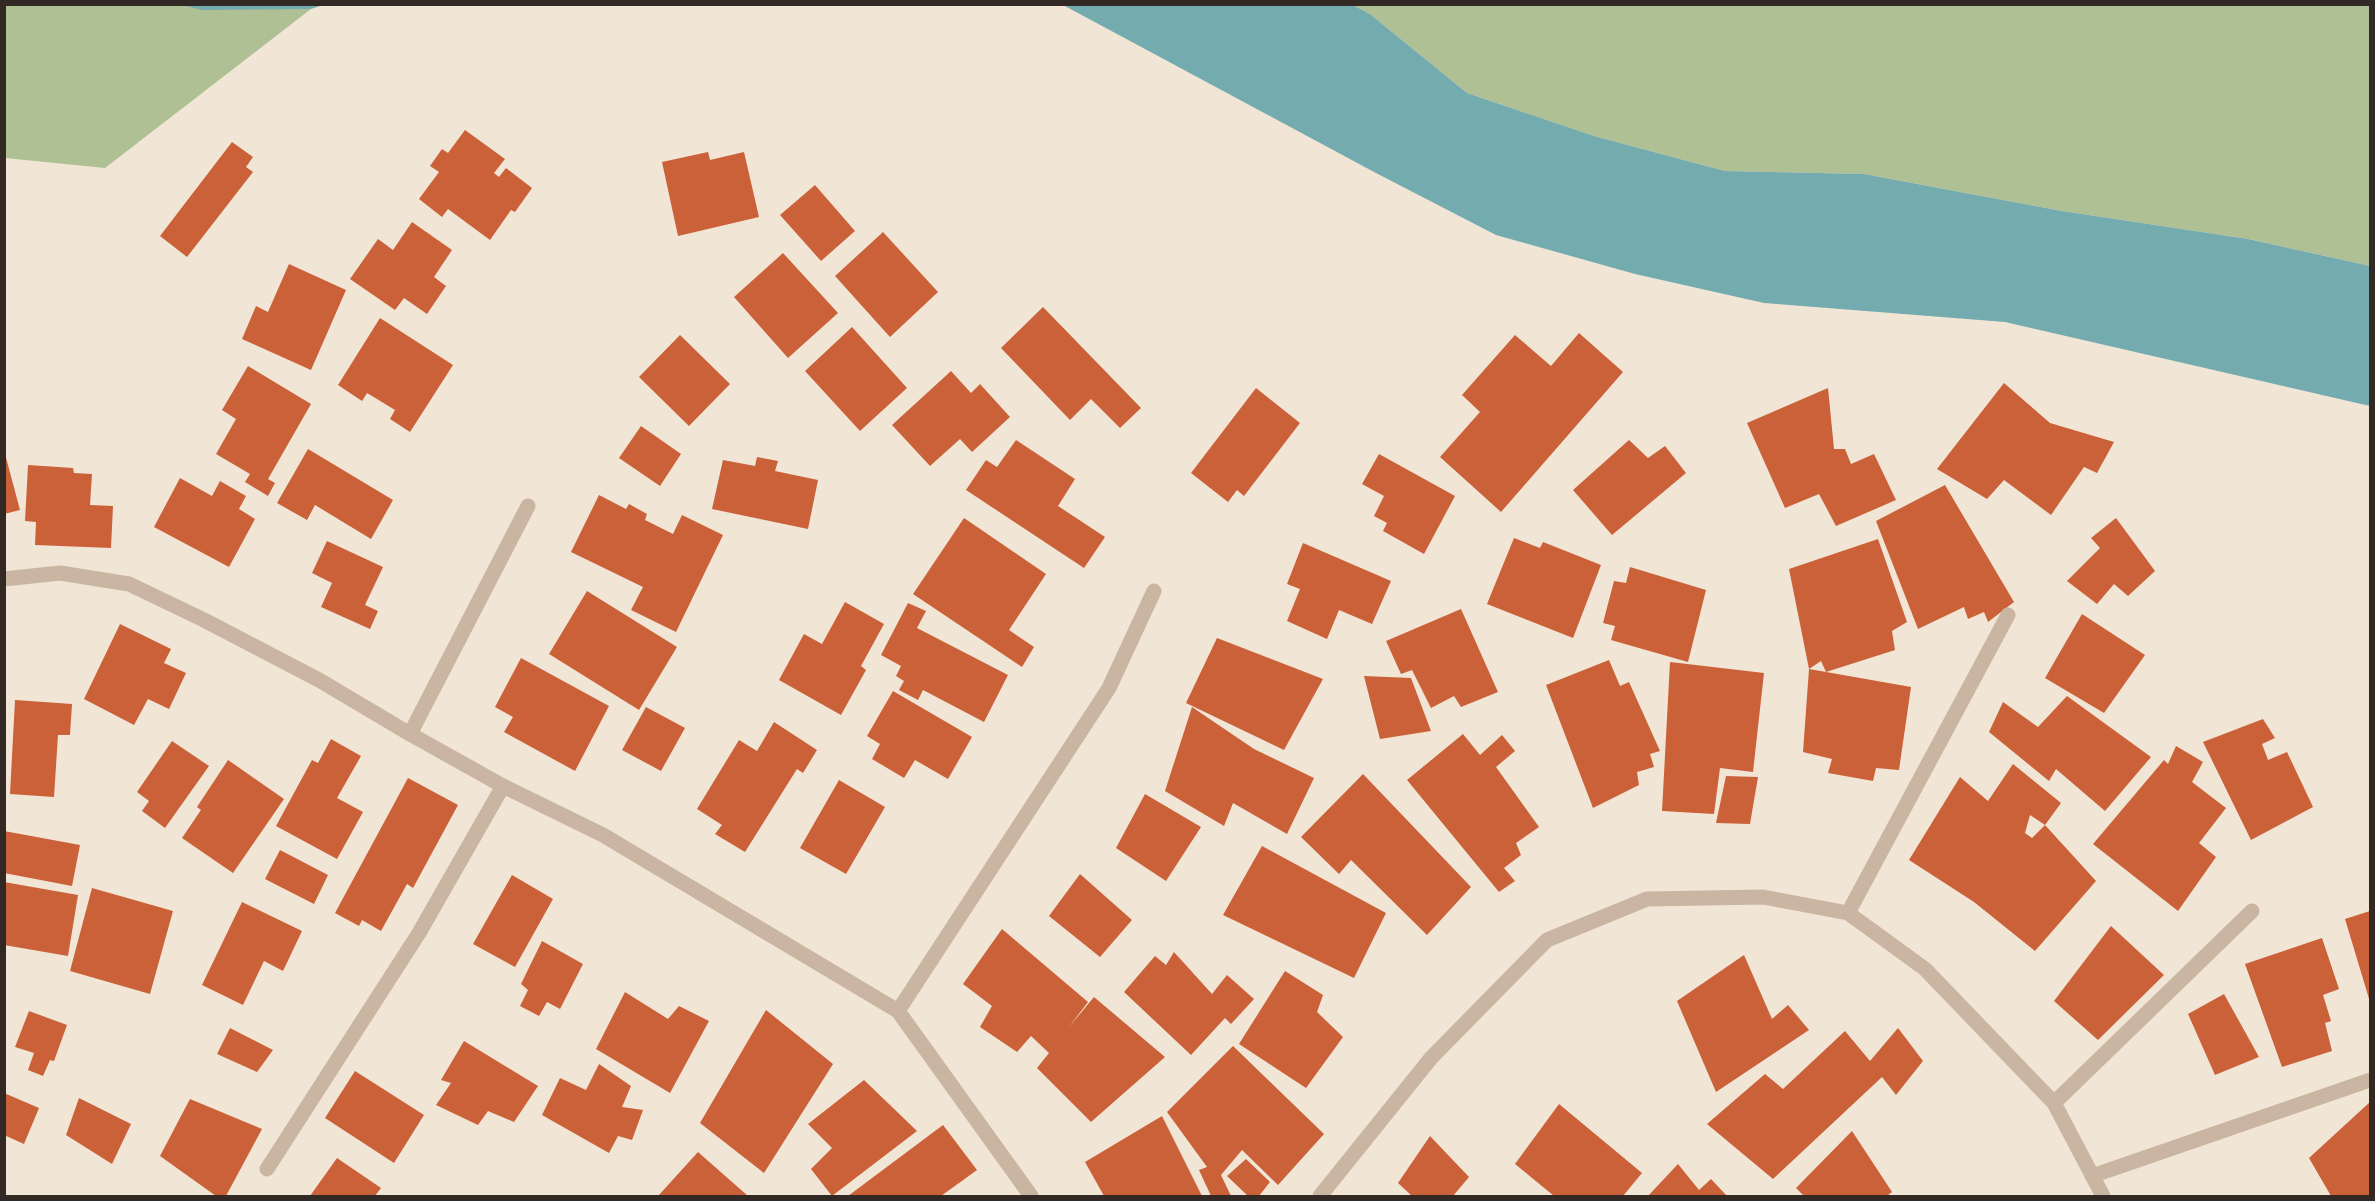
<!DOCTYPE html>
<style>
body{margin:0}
#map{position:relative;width:2375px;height:1201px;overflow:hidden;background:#f1e5d5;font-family:Quicksand,sans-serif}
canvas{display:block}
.frame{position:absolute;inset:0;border:6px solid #332924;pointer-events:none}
</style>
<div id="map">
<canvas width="2375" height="1201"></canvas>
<div class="frame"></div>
</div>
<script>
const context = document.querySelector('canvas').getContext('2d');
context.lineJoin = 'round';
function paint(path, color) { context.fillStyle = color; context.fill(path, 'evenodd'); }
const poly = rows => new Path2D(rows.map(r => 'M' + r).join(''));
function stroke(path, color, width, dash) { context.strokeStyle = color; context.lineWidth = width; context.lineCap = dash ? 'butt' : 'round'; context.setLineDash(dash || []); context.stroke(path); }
paint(poly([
 [273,4,311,9,105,168,5,158,4,5],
 [1353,5,2370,5,2370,266,2248,239,2062,211,1864,174,1725,171,1594,136,1467,93,1370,14]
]), '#b0c095');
paint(poly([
 [182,5,323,5,311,9,202,10],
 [1063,5,1353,5,1370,14,1467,93,1594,136,1725,171,1864,174,2062,211,2248,239,2370,266,2370,406,2005,322,1764,303,1635,274,1496,235,1376,173]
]), '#73abaf');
paint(poly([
 [465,130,505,159,494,173,499,177,506,168,532,188,515,212,511,210,490,240,448,209,442,217,419,199,439,172,430,166,442,149,448,153],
 [232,142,253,157,246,167,253,172,187,257,160,236],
 [708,152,710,160,744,152,759,217,678,236,662,162],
 [815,185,855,231,821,261,780,215],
 [412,222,452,250,434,277,446,286,427,314,404,298,395,310,350,279,378,239,393,250],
 [883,232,938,292,890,337,835,276],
 [783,253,838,313,788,358,734,297],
 [289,264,346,290,311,370,242,339,256,306,268,312],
 [1043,307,1141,408,1120,428,1091,399,1070,420,1001,348],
 [380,318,453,365,410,432,390,419,395,410,367,393,362,401,338,385],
 [852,327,907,388,860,431,805,371],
 [1579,333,1623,372,1501,512,1440,457,1480,412,1462,395,1515,335,1551,366],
 [680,335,730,384,689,426,639,377],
 [248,366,311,404,268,479,275,483,268,496,245,482,250,474,216,454,236,419,222,410],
 [951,371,971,393,980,384,1010,417,972,452,960,439,930,466,892,425],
 [2004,383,2050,423,2114,442,2097,473,2084,467,2051,515,2004,480,1987,499,1937,469],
 [1256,388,1300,423,1244,496,1237,490,1228,502,1191,473],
 [1828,388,1834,449,1845,449,1851,464,1874,454,1896,500,1836,526,1819,494,1785,508,1747,423],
 [641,426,681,454,660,486,619,458],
 [1016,440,1075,479,1058,506,1105,537,1084,568,966,490,986,460,997,467],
 [1629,440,1648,458,1665,446,1686,473,1612,535,1573,490],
 [308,449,393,500,371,539,315,505,307,520,277,503],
 [4,450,20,510,4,514],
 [1379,454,1455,496,1424,554,1383,531,1387,523,1374,516,1384,496,1362,484],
 [757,457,778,461,775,471,818,480,808,529,712,509,723,460,755,466],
 [28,465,73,468,74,473,92,474,90,505,113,506,111,548,35,545,36,522,25,521],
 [180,478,212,496,220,481,246,496,239,509,255,519,229,567,154,527],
 [1945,485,2014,602,1988,622,1984,612,1968,619,1964,607,1918,629,1876,521],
 [599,495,626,509,629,504,647,514,645,520,673,534,682,515,723,535,676,632,631,610,643,587,571,552],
 [964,518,1046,574,1009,630,1034,647,1022,667,913,594],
 [2116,518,2155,571,2128,596,2114,584,2097,604,2067,581,2100,548,2091,538],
 [1514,538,1540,548,1543,542,1601,565,1573,638,1487,604],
 [1878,539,1907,622,1892,631,1895,650,1826,672,1911,687,1899,770,1876,768,1873,781,1828,773,1832,759,1803,752,1809,669,1826,672,1821,661,1809,669,1789,569],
 [327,541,383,567,365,605,378,611,370,629,321,607,332,583,312,573],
 [1303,543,1391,581,1372,624,1339,610,1327,639,1287,621,1300,589,1287,584],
 [1630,567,1706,590,1688,662,1611,640,1615,626,1603,623,1614,581,1626,583],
 [587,591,677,647,639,710,549,654],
 [845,602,884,624,861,666,866,670,841,715,779,680,804,634,822,644],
 [908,603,926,611,917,628,1008,675,984,722,923,690,918,700,899,690,904,681,896,676,901,666,881,655],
 [1461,609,1498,692,1461,707,1454,696,1431,708,1412,670,1401,674,1386,641],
 [2082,614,2145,655,2104,713,2045,678],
 [120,624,171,649,164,663,186,673,169,709,148,699,134,725,84,699],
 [1217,638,1323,679,1284,750,1186,703],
 [521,658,609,706,575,771,504,732,513,717,495,707],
 [1609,660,1620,686,1629,682,1660,751,1650,754,1654,767,1637,772,1639,785,1593,808,1546,685],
 [1670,662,1764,673,1753,772,1720,768,1714,814,1662,811],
 [1364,676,1411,678,1431,731,1380,739],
 [893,691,972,737,948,779,915,760,904,778,872,759,880,744,867,736],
 [2067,696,2151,757,2105,811,2056,769,2049,781,1989,732,2003,702,2038,727],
 [15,700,72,704,70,735,58,735,54,797,10,794],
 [646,707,685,728,661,771,622,750],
 [1192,707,1254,749,1314,778,1287,834,1233,803,1224,826,1165,791],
 [2263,719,2275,738,2262,744,2268,760,2287,752,2313,807,2251,840,2203,742],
 [774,722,817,750,803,773,797,769,745,852,715,834,722,825,697,809,739,740,757,751],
 [1463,734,1480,755,1502,735,1515,751,1496,767,1539,827,1516,843,1521,855,1504,868,1515,881,1499,892,1407,780],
 [331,739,361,756,337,798,363,812,337,859,276,826,312,760,318,763],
 [172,741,209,766,165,828,142,811,149,801,137,792],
 [2176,746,2203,762,2192,782,2226,808,2199,843,2216,857,2178,911,2093,844,2164,760,2168,764],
 [228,760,284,799,233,873,182,838,201,810,197,807],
 [2013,764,2061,803,2045,825,2030,815,2025,833,2032,838,2045,825,2096,881,2035,951,1974,902,1909,860,1960,777,1988,801],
 [1363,774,1471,887,1427,935,1351,860,1339,874,1301,837],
 [1726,776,1758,777,1750,824,1716,823],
 [408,778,458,805,413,888,407,884,381,931,362,920,359,926,335,913],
 [839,780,885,807,846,874,800,848],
 [1145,794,1201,827,1166,881,1116,848],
 [4,831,80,845,72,886,4,873],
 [1262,846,1386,913,1354,978,1223,915],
 [280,850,328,875,314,904,265,879],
 [1080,874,1132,920,1100,957,1049,916],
 [512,875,553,899,515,967,473,944],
 [4,882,78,895,68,956,4,945],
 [92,888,173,911,150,994,70,971],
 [242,902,302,931,283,971,264,961,243,1005,202,985],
 [2370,911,2370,1002,2345,919],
 [2111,926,2164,975,2098,1040,2054,1001],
 [1002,929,1088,1002,1069,1027,1094,997,1165,1057,1091,1122,1037,1068,1049,1053,1031,1036,1017,1052,980,1027,992,1006,963,984],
 [2322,938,2339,989,2323,995,2331,1021,2325,1023,2332,1051,2282,1067,2245,964],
 [542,941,583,964,560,1009,547,1002,539,1016,520,1006,528,990,521,984],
 [1174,952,1212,994,1227,975,1254,999,1231,1024,1225,1018,1191,1055,1124,992,1155,956,1166,965],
 [1744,955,1772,1019,1788,1005,1809,1030,1716,1092,1677,1001],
 [1285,971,1323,995,1317,1012,1343,1037,1306,1088,1239,1044],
 [625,992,668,1019,679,1006,709,1021,670,1093,596,1049],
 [2224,994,2259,1057,2215,1075,2188,1014],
 [766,1010,833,1064,764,1173,700,1123],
 [29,1011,67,1025,54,1061,50,1060,43,1076,28,1070,34,1053,15,1047],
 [230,1028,273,1050,257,1072,217,1054],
 [1898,1028,1923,1061,1896,1095,1882,1077,1773,1179,1707,1124,1765,1074,1783,1089,1845,1031,1870,1061],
 [464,1041,538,1086,514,1122,488,1111,478,1125,436,1105,451,1083,441,1080],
 [1233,1046,1324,1134,1278,1185,1242,1150,1221,1175,1231,1196,1211,1196,1199,1170,1207,1167,1167,1112],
 [599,1064,631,1086,622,1107,643,1110,632,1140,618,1136,609,1153,542,1115,560,1078,586,1090],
 [355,1071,424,1115,394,1163,325,1118],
 [864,1080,917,1131,832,1196,811,1169,832,1148,808,1124],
 [4,1093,39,1108,24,1144,4,1135],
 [79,1098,131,1124,112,1164,66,1135],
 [190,1099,262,1129,226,1196,216,1196,160,1156],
 [2370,1102,2370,1196,2331,1196,2309,1158],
 [1559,1104,1642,1173,1623,1196,1554,1196,1515,1164],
 [1162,1116,1202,1196,1104,1196,1085,1162],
 [943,1125,977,1170,941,1196,848,1196],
 [1852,1131,1892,1192,1887,1196,1804,1196,1796,1188],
 [1430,1136,1469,1177,1453,1196,1412,1196,1398,1183],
 [698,1152,748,1196,658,1196],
 [337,1158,381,1188,375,1196,310,1196],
 [1246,1159,1270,1182,1259,1196,1248,1196,1227,1176],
 [1678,1164,1699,1190,1711,1179,1727,1196,1648,1196]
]), '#cb6139');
stroke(poly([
 [4,579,60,573,129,584,204,620,319,680,410,734,503,786,603,835,898,1011,1031,1196],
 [410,734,528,506],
 [1848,913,2008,615],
 [898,1011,1109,688,1154,591],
 [2054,1103,2252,911],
 [267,1169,419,933,503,786],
 [2092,1176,2370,1080],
 [1320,1196,1431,1058,1547,940,1647,899,1763,897,1848,913,1925,969,2054,1103,2103,1196]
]), '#c9b5a1', 15);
</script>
